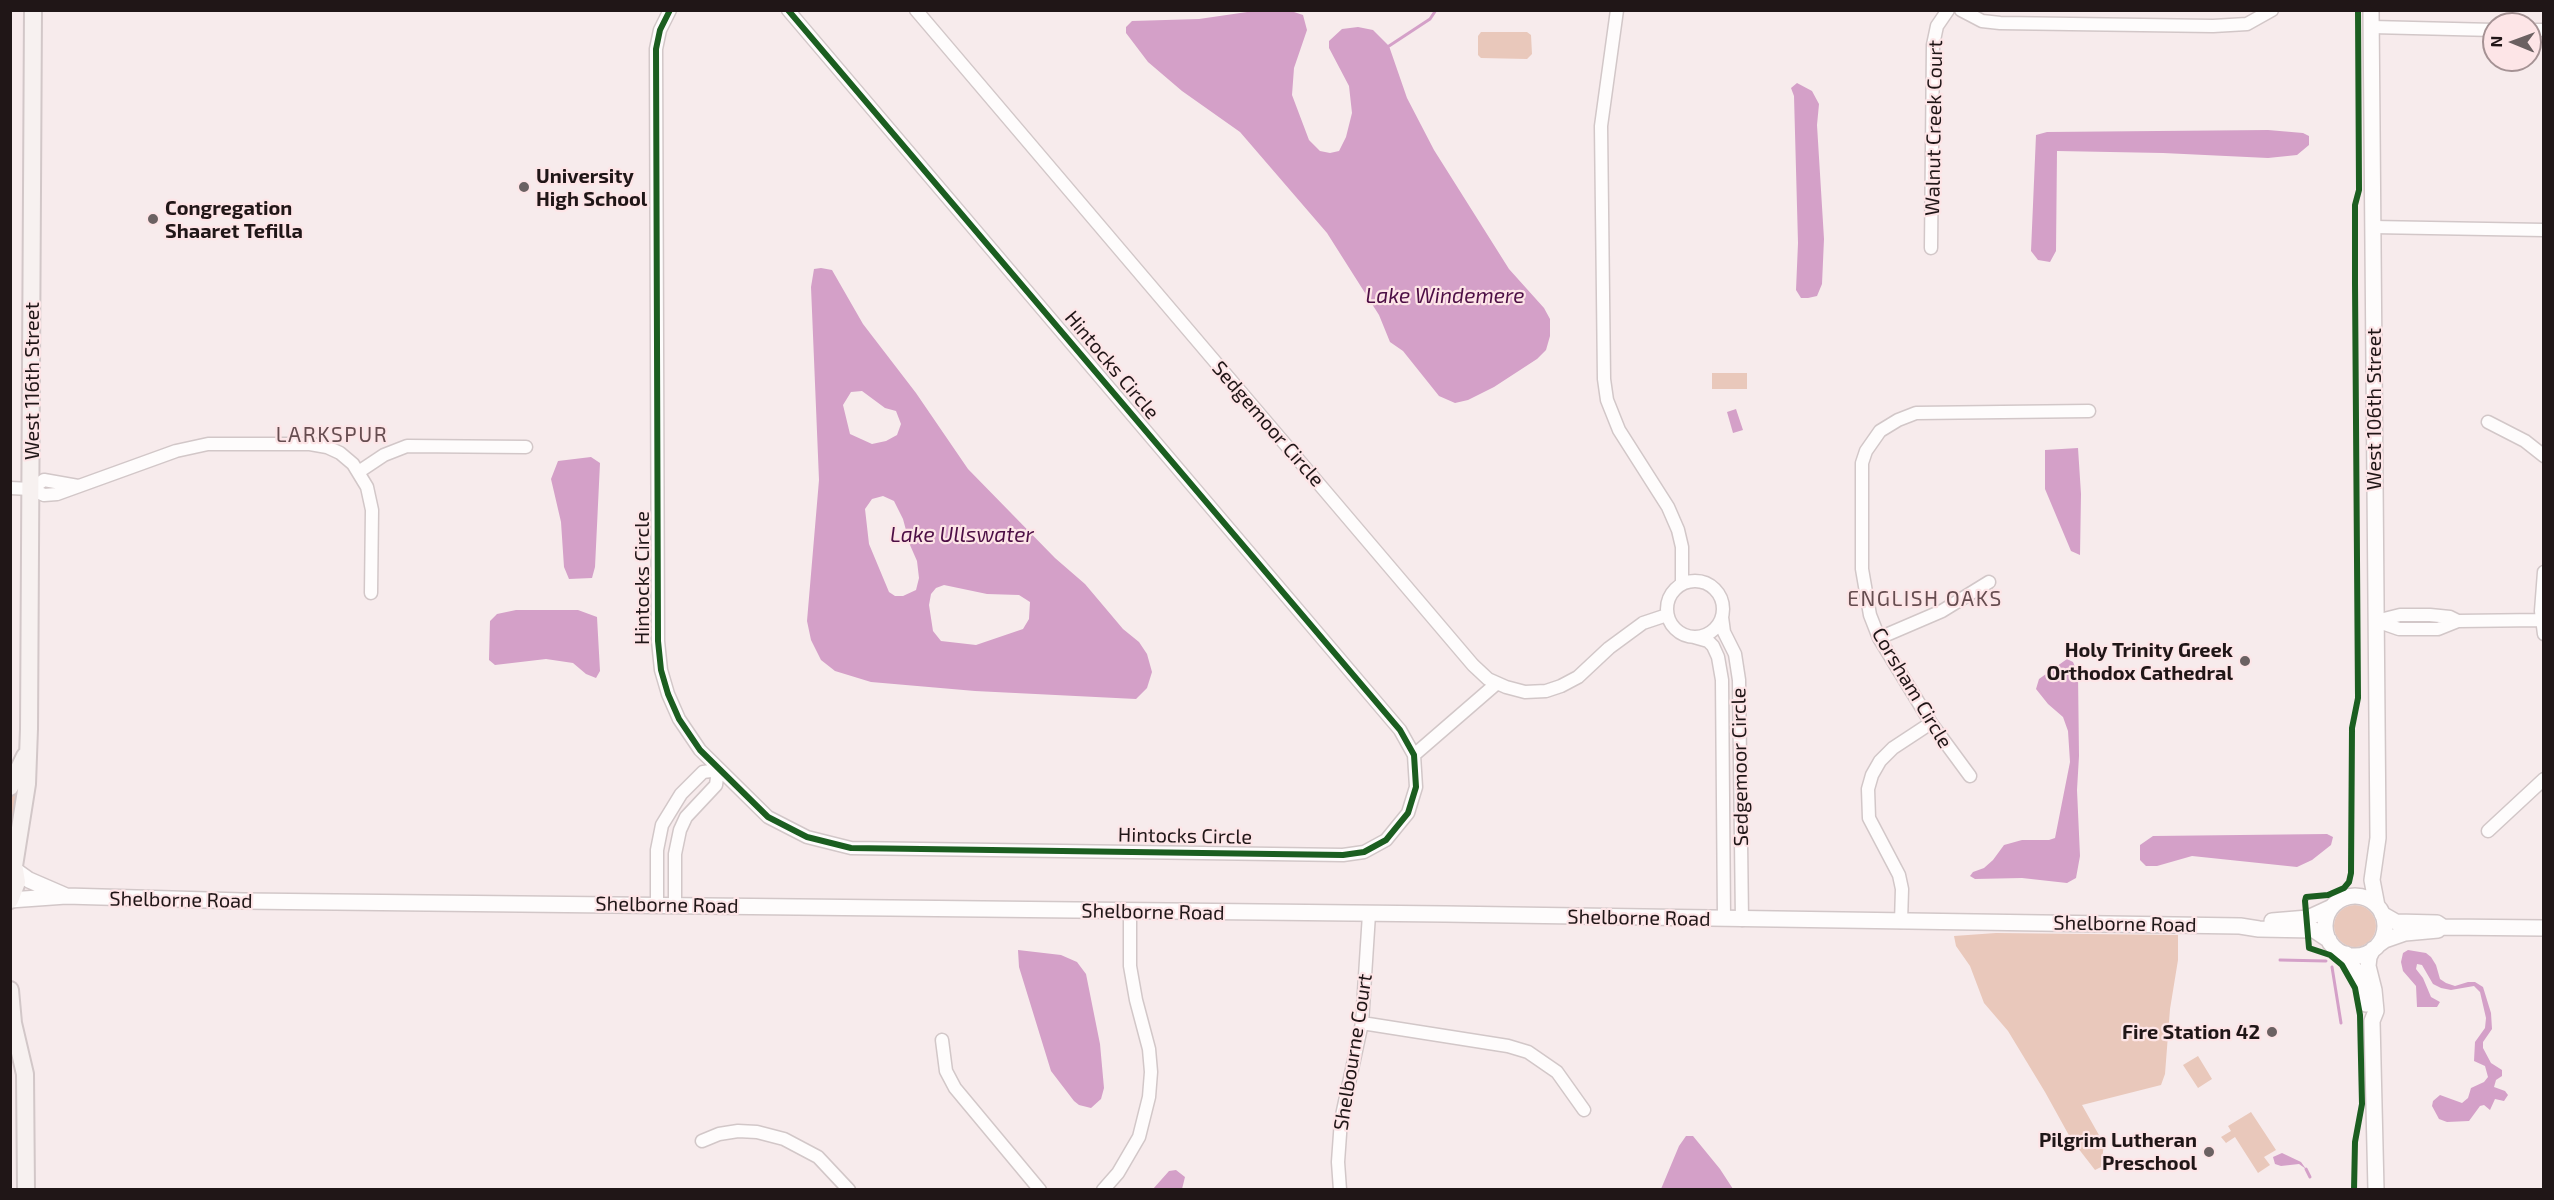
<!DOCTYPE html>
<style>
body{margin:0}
#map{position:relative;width:2554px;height:1200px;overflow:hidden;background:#f7ebec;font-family:"Exo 2",sans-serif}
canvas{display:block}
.frame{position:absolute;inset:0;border:12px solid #201617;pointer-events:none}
.north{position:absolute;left:2482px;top:12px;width:60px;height:60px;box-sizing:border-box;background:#fde5e7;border:2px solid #a59294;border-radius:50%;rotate:271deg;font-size:16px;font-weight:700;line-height:24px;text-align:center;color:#201617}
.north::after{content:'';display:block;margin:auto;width:21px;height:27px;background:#6b6162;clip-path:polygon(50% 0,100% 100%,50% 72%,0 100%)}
</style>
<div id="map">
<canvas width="2554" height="1200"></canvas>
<div class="frame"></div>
<div class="north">N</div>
</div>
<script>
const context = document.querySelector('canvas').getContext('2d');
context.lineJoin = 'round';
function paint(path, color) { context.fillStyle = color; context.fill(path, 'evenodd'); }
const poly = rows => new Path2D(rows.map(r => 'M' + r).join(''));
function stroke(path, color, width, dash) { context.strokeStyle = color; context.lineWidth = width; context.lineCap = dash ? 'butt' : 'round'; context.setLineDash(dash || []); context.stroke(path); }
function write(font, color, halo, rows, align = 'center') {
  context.font = font + ' "Exo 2",sans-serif'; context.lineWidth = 4.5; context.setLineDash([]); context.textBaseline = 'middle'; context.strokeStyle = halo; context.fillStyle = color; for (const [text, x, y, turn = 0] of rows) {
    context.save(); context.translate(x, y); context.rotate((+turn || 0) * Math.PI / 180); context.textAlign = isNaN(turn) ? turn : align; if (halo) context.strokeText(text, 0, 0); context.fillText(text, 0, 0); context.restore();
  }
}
paint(poly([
 [1481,32,1527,32,1531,35,1532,54,1527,59,1481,58,1478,55,1478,36],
 [1712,373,1747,373,1747,389,1712,389],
 [16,784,22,785,11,836,11,798],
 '2334 926a21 21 0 1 1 42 0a21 21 0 1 1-42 0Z',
 [1996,933,2178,935,2178,960,2170,1009,2165,1074,2161,1085,2082,1105,2104,1144,2101,1167,2095,1170,2071,1139,2045,1092,2008,1031,1984,1003,1970,966,1956,946,1954,936],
 [2198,1056,2212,1079,2198,1088,2183,1065],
 [2251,1112,2276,1150,2264,1157,2270,1165,2258,1173,2235,1137,2226,1143,2221,1137,2231,1131,2228,1126]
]), '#e9c8bb');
paint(poly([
 [1261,10,1291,11,1303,15,1307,30,1294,68,1292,95,1309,140,1320,151,1330,153,1339,151,1346,137,1352,113,1349,86,1329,48,1329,41,1342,29,1358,27,1373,30,1389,46,1407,98,1434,150,1509,269,1544,308,1550,319,1550,336,1546,350,1537,359,1494,387,1468,400,1455,403,1439,396,1403,351,1390,342,1379,315,1327,233,1240,132,1182,91,1148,62,1126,33,1126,27,1132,21,1199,19],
 [1797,83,1812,91,1819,104,1817,125,1824,239,1822,284,1817,296,1808,298,1801,298,1796,290,1798,243,1794,96,1791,88],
 [2268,130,2303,133,2309,136,2309,145,2297,155,2268,158,2163,153,2057,151,2056,251,2050,262,2038,260,2031,251,2036,135,2047,132],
 [821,268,832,270,863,324,916,393,968,469,1055,558,1085,584,1123,629,1139,642,1147,654,1152,672,1147,688,1136,699,975,691,871,682,835,671,821,660,811,640,807,621,819,480,811,287,814,269],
 [862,391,885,408,896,411,901,424,897,435,886,441,872,444,850,434,843,405,851,392],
 [883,496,894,501,903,519,910,545,917,561,919,578,916,590,903,596,895,596,889,592,869,544,865,509,872,499],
 [944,585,987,594,1019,595,1030,602,1029,619,1023,629,976,645,941,641,933,631,929,605,931,594,936,588],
 [1736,409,1743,430,1733,433,1727,412],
 [2078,448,2081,494,2080,555,2071,551,2045,489,2045,450],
 [591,457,600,463,595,567,592,578,569,579,564,567,561,522,551,479,558,461],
 [516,610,578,610,597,617,600,671,596,678,586,674,573,663,546,659,495,665,489,660,490,621,497,614],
 [2067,659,2073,662,2078,674,2079,756,2077,790,2080,856,2076,878,2067,883,2022,878,1975,879,1970,876,1973,872,1984,868,1993,860,2004,845,2022,840,2049,840,2055,838,2070,762,2068,731,2063,717,2048,704,2036,689,2039,679],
 [2327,834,2333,837,2331,845,2312,860,2297,867,2192,856,2157,866,2146,866,2140,860,2140,845,2153,836],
 [1018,950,1061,955,1077,962,1086,974,1100,1044,1104,1088,1101,1099,1091,1108,1079,1105,1074,1101,1051,1071,1019,967],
 [2408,950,2426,953,2431,957,2436,965,2440,979,2446,983,2455,986,2468,982,2475,982,2483,987,2491,1013,2492,1029,2483,1042,2483,1048,2491,1063,2502,1070,2502,1076,2496,1080,2494,1087,2505,1091,2508,1095,2504,1101,2495,1099,2490,1110,2484,1105,2480,1106,2469,1121,2447,1122,2439,1119,2432,1106,2433,1101,2440,1095,2462,1103,2468,1098,2471,1088,2484,1082,2488,1077,2485,1066,2474,1061,2475,1042,2485,1028,2486,1018,2480,992,2474,986,2451,990,2441,988,2433,984,2422,965,2417,964,2416,969,2423,978,2431,997,2440,1002,2437,1007,2417,1007,2416,986,2403,971,2401,962,2403,953],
 [1686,1136,1693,1136,1720,1169,1733,1189,1661,1189,1679,1146],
 [2282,1153,2301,1162,2306,1169,2299,1164,2281,1166,2275,1164,2273,1157],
 [1176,1170,1185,1177,1182,1189,1153,1189,1169,1171]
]), '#d4a0c8');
stroke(poly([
 [1389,46,1430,19,1436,10],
 [2280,960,2326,961],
 [2332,967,2341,1023],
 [2306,1169,2310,1177]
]), '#d4a0c8', 3);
const minor = poly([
 [670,10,660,30,656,49,658,641,661,670,668,694,679,719,700,750,768,817,807,837,851,848,1343,855,1364,852,1386,840,1408,813,1416,787,1414,755,1400,730,788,10],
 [916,10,1473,665,1488,679,1506,687,1525,692,1546,691,1561,686,1578,677,1609,648,1643,623,1667,615],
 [1617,10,1601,126,1604,379,1607,400,1619,430,1668,507,1678,530,1682,547,1682,583],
 [1961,10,1982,21,2000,23,2213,26,2247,24,2272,10],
 [2372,27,2494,30],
 [2530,30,2544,30],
 [2373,227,2544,230],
 [1931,248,1933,45,1937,26,1948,10],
 [2488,422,2525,441,2544,456],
 [360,471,384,455,407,446,526,447],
 [10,488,31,489,44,495,57,494,176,451,208,444,310,444,327,447,340,453,353,464,367,487,372,510,371,593],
 [31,489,44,480,78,486],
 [2544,572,2541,611,2544,634],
 '1667 609a28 28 0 1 1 56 0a28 28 0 1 1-56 0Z',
 [1722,617,1724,632,1735,654,1739,680,1742,920],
 [2376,621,2400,615,2430,615,2450,617,2458,621,2541,620],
 [2376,621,2399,629,2438,629,2458,621],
 [1694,637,1708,641,1713,646,1718,657,1722,680,1724,919],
 [1879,638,1942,611,1989,582],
 [1414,755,1496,684],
 [1970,776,1931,723,1879,638,1870,615,1862,569,1862,463,1866,451,1880,431,1898,420,1916,413,2089,411],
 [2488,831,2544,779],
 [657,905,657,850,662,825,681,794,703,772,718,770],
 [675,905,675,854,680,830,686,817,716,785,718,770],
 [1901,922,1902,889,1899,875,1869,818,1868,789,1872,775,1880,761,1893,748,1931,723],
 [1362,1023,1508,1046,1528,1052,1557,1072,1584,1110],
 [942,1040,946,1071,955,1088,1040,1190],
 [702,1141,719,1134,738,1131,757,1132,784,1139,818,1157,849,1190],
 [1103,1190,1118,1173,1139,1137,1149,1097,1151,1072,1149,1049,1136,1000,1130,966,1130,911],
 [1340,1190,1338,1162,1341,1120,1362,1023,1369,914]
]);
const tertiary = poly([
 [2371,10,2378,838,2372,880,2377,906],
 [15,870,29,880,66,896],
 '2325 926a30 30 0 1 1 60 0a30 30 0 1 1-60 0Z',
 [10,900,66,896,243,901,1445,914,2240,926,2259,929,2314,930,2329,940],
 [2382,914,2396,922,2437,923,2443,927,2544,928],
 [2272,921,2308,918,2332,907],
 [2378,945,2385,940,2405,933,2438,930],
 [2373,949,2369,957,2368,966,2374,990,2376,1011,2372,1021,2376,1190],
 [2346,954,2360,980,2366,1004]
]);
const secondary = poly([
 [10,787,25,756],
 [10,860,15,870,17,882,10,900],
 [14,866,27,784,29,729,33,10],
 [10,990,13,1023,25,1074,26,1190]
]);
stroke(minor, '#d2c7c8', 15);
stroke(tertiary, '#d2c7c8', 18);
stroke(secondary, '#d2c7c8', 20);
stroke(minor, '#fefcfc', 12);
stroke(tertiary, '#fefcfc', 15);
stroke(secondary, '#f7f1f0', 16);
stroke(poly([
 [670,10,660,30,656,49,658,641,661,670,668,694,679,719,700,750,768,817,807,837,851,848,1343,855,1364,852,1386,840,1408,813,1416,787,1414,755,1400,730,788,10],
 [2354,1190,2355,1142,2362,1104,2360,1015,2355,988,2342,965,2330,955,2309,948,2305,901,2306,897,2328,895,2344,888,2349,882,2351,873,2352,728,2358,698,2355,283,2355,205,2359,190,2358,10]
]), '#1b5e20', 6);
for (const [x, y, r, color] of [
 [524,187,6,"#6b6162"],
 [153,219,6,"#6b6162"],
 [2245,661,6,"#6b6162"],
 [2272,1032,6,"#6b6162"],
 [2209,1152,6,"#6b6162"]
]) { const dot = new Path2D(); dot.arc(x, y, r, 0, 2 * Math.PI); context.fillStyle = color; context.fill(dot); stroke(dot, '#fde5e7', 2); }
write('20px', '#201617', '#fde5e7', [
 ["Walnut Creek Court",1934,128,-89],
 ["Hintocks Circle",1112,365,50],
 ["West 116th Street",32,381,-90],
 ["West 106th Street",2374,409,-90],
 ["Sedgemoor Circle",1268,424,49],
 ["Hintocks Circle",642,578,-90],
 ["Corsham Circle",1912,688,59],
 ["Sedgemoor Circle",1740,767,-91],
 ["Hintocks Circle",1185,836,1],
 ["Shelborne Road",181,900,1],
 ["Shelborne Road",667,905,1],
 ["Shelborne Road",1153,912,1],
 ["Shelborne Road",1639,918,1],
 ["Shelborne Road",2125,924,1],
 ["Shelbourne Court",1353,1052,-81]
]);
write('bold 20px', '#201617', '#fde5e7', [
 ["University",536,176,"left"],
 ["High School",536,199,"left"],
 ["Congregation",165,208,"left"],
 ["Shaaret Tefilla",165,231,"left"],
 ["Holy Trinity Greek",2233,650],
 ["Orthodox Cathedral",2233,673],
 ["Fire Station 42",2260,1032],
 ["Pilgrim Lutheran",2197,1140],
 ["Preschool",2197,1163]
], 'right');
write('italic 21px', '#4d0f45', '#fde5e7', [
 ["Lake Windemere",1445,296],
 ["Lake Ullswater",962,535]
]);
context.letterSpacing = '1.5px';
write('21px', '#664d50', '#fde5e7', [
 ["LARKSPUR",332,435],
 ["ENGLISH OAKS",1925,599]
]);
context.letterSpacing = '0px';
</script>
